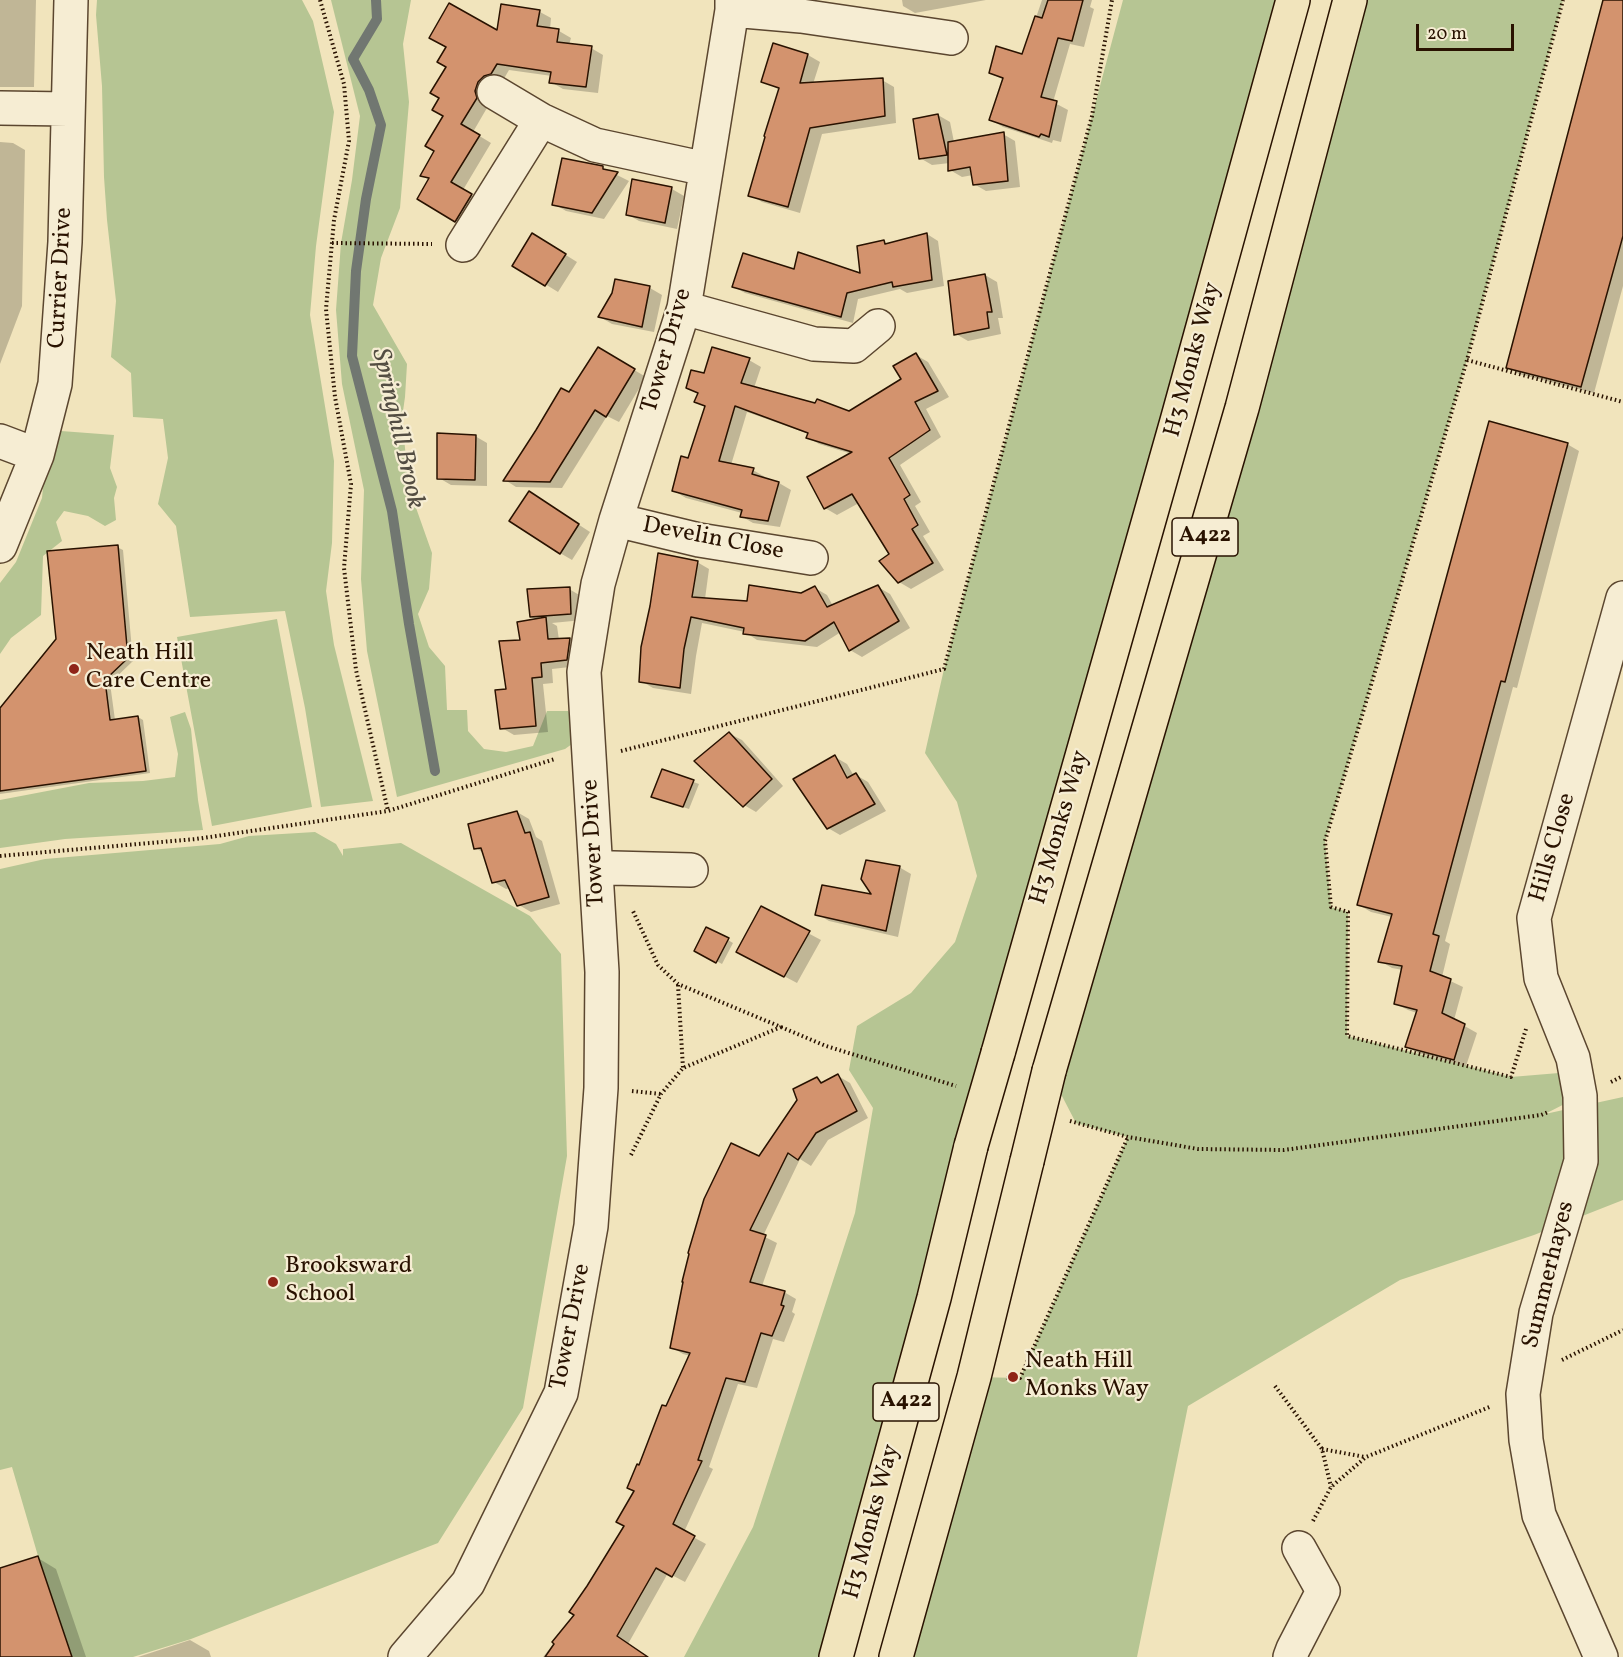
<!DOCTYPE html>
<style>
body{margin:0}
#map{position:relative;width:1623px;height:1657px;overflow:hidden;background:#f1e4bc;font-family:Vollkorn,serif}
canvas{display:block}
.scale{position:absolute;left:1416px;top:24px;width:98px;height:27px;box-sizing:border-box;border:3px solid #291200;border-top:0;padding-left:8px;font-size:18px;line-height:21px;white-space:nowrap;color:#291200;-webkit-text-stroke:4px #f6edd3;paint-order:stroke}
</style>
<div id="map">
<canvas width="1623" height="1657"></canvas>
<div class="scale">20 m</div>
</div>
<script>
const context = document.querySelector('canvas').getContext('2d');
context.lineJoin = 'round';
function paint(path, color) { context.fillStyle = color; context.fill(path, 'evenodd'); }
const poly = rows => new Path2D(rows.map(r => 'M' + r).join(''));
function stroke(path, color, width, dash) { context.strokeStyle = color; context.lineWidth = width; context.lineCap = dash ? 'butt' : 'round'; context.setLineDash(dash || []); context.stroke(path); }
function write(font, color, halo, rows, align = 'center') {
  context.font = font + ' Vollkorn,serif'; context.lineWidth = 4.5; context.setLineDash([]); context.textBaseline = 'middle'; context.strokeStyle = halo; context.fillStyle = color; for (const [text, x, y, turn = 0] of rows) {
    context.save(); context.translate(x, y); context.rotate((+turn || 0) * Math.PI / 180); context.textAlign = isNaN(turn) ? turn : align; if (halo) context.strokeText(text, 0, 0); context.fillText(text, 0, 0); context.restore();
  }
}
paint(poly([
 [97,0,302,0,313,21,334,112,316,246,310,315,334,461,332,543,326,591,334,645,373,801,321,807,305,708,285,611,190,617,176,526,158,504,168,458,163,419,133,417,131,373,111,357,116,301,107,220,104,177,102,86,96,15],
 [331,0,411,0,403,44,409,102,400,208,381,258,373,305,407,364,405,397,402,418,409,488,432,553,429,589,418,614,429,647,445,666,447,710,467,710,468,731,484,749,506,752,533,746,547,711,568,711,580,722,579,739,565,749,397,797,367,651,361,579,364,490,342,384,336,310,341,243,352,180,360,116],
 [1123,0,1293,0,836,1657,684,1657,753,1527,855,1213,873,1108,849,1070,857,1026,911,993,955,942,977,876,957,802,925,753,944,669],
 [1355,0,1563,0,1467,360,1325,841,1331,907,1348,912,1347,1036,1511,1077,1559,1073,1580,1096,1545,1114,1623,1097,1623,1200,1534,1235,1400,1280,1188,1406,1137,1657,896,1657,974,1377,1020,1378,1128,1137,1076,1123,1049,1071],
 [61,431,114,435,110,468,117,487,114,498,116,520,105,526,88,516,64,511,56,522,62,541,43,556,41,615,11,638,0,654,0,583,16,562,42,498,44,477,55,452],
 [277,619,312,807,212,826,177,637],
 [185,712,191,729,198,800,203,830,65,839,0,848,0,800,89,783,143,781,175,777,178,754,170,717],
 [315,832,336,844,343,856,343,849,401,843,530,916,561,954,567,1156,523,1408,438,1543,191,1639,133,1657,72,1657,38,1556,12,1467,0,1470,0,869,45,859,220,844,249,836]
]), '#b6c593');
paint(poly([
 [0,0,36,0,34,87,0,87],
 [902,0,986,0,915,13,903,6],
 [1042,0,1092,0,1090,7,1094,9,1084,47,1070,44,1053,102,1068,110,1061,142,1053,140,1052,143,1003,127,991,120,1004,80,990,73,1023,56],
 [1605,0,1623,0,1623,286,1594,393,1519,374,1507,367],
 [540,12,551,18,550,30,559,31,571,38,569,45,591,48,603,55,598,93,563,89,551,82,552,76,509,70,473,132,491,143,463,190,483,202,467,227,419,198,429,180,422,175,498,33],
 [774,45,808,55,820,62,813,84,882,80,894,87,896,123,822,134,800,213,762,202,750,195,780,90,762,81],
 [938,115,950,122,954,142,1003,134,1015,141,1020,187,986,191,974,184,973,175,962,177,950,170,950,163,932,165,920,158],
 [0,142,13,143,25,150,22,306,0,364],
 [603,168,629,181,604,219,566,211,554,204],
 [633,180,672,189,684,196,677,229,639,221,627,214],
 [927,234,938,241,944,286,907,293,900,289,858,299,853,323,745,293,734,287,861,275,884,242,888,244],
 [545,242,577,262,558,292,514,265],
 [985,275,997,282,1003,318,998,318,1001,334,968,341,956,334],
 [650,288,662,295,654,332,612,324,600,317],
 [599,349,646,377,619,422,607,416,562,488,516,487,505,480,570,394],
 [916,355,928,362,949,397,926,409,941,437,900,465,921,502,915,506,930,532,923,536,944,570,911,589,899,582,891,555,859,503,837,515,825,508,852,454,819,444,807,437,809,434,747,412,731,465,753,470,765,477,764,479,779,483,791,490,780,527,753,523,741,516,742,513,686,498,674,491,689,460,706,407,696,402,699,394,687,388,705,375,749,360,761,367,754,388,849,412,903,379],
 [475,436,487,443,487,486,451,485,439,478],
 [1567,444,1579,451,1517,688,1513,687,1445,941,1450,944,1442,977,1463,987,1454,1020,1477,1033,1466,1066,1418,1053,1406,1046,1417,1013,1408,1010,1396,1004,1403,970,1392,968,1380,961,1392,917,1371,912,1359,905],
 [541,500,590,532,572,560,560,553],
 [117,547,123,550,133,661,110,683,115,720,138,717,143,720,150,773,0,794,0,710,57,640],
 [697,562,709,569,705,599,748,603,801,595,815,588,827,595,833,606,878,587,890,594,910,628,862,657,850,650,841,632,817,647,757,640,745,632,702,623,696,656,691,694,653,688,641,681],
 [569,589,581,596,583,620,552,623,557,626,559,640,570,639,582,646,579,666,552,669,553,683,543,684,548,732,514,735,502,728,507,690,522,642,537,620,531,617],
 [730,734,742,740,783,786,756,812,744,805],
 [835,757,847,764,854,776,856,775,868,782,886,811,840,835,828,828],
 [663,771,699,784,689,809,659,799],
 [517,812,529,819,536,837,542,841,560,904,531,912,519,905,511,888,506,889,494,882,485,854,476,848],
 [899,867,911,874,898,937,829,921,817,914,874,896],
 [761,908,821,940,797,983,750,958],
 [728,940,733,943,722,964,696,950],
 [838,1076,850,1083,868,1118,828,1140,811,1166,800,1159,763,1236,777,1243,762,1286,784,1292,796,1299,792,1312,795,1314,784,1342,773,1339,757,1388,738,1384,709,1467,713,1469,684,1532,706,1544,685,1582,668,1573,628,1644,636,1657,543,1657,576,1615,626,1526,636,1491,640,1467,690,1356,683,1354,671,1347,759,1158,817,1079,824,1083],
 [38,1558,56,1569,86,1657,0,1657,0,1570],
 [190,1640,209,1651,211,1657,138,1657]
]), '#0003');
stroke(poly([
 [376,0,377,19,353,59,369,90,381,125,366,199,356,271,352,356,392,511,409,624,435,771]
]), '#717771', 10);
const building = poly([
 [1048,0,1083,0,1072,41,1058,38,1041,97,1057,101,1049,137,1041,134,1039,137,989,120,1003,78,989,73,996,46,1022,54,1035,16,1042,18,1048,0],
 [1603,0,1623,0,1623,236,1581,387,1506,368,1603,0],
 [449,3,497,30,501,4,540,10,537,26,559,29,557,42,592,46,586,87,549,83,551,72,497,64,491,74,484,76,478,82,475,91,477,98,461,124,480,135,451,182,472,194,455,222,417,199,429,178,420,176,434,151,425,146,443,116,432,110,439,98,430,93,446,67,437,62,446,47,429,38,449,3],
 [773,43,808,54,800,83,883,78,885,116,810,128,788,207,748,196,765,137,764,136,779,88,761,82,773,43],
 [938,114,947,155,919,159,913,119,938,114],
 [1004,132,1008,181,973,185,970,167,948,171,948,142,1004,132],
 [562,158,603,166,603,169,618,172,592,213,552,205,562,158],
 [632,179,672,187,665,223,626,215,632,179],
 [532,233,566,254,545,286,512,266,532,233],
 [927,233,932,280,893,287,892,282,847,293,841,317,732,287,743,253,794,269,798,252,860,273,857,246,884,240,885,244,927,233],
 [985,274,992,312,987,312,989,328,954,335,948,281,985,274],
 [615,279,650,286,642,327,598,317,612,293,615,279],
 [598,347,635,369,606,417,595,410,550,482,503,481,536,430,561,388,569,392,598,347],
 [712,347,750,358,741,383,815,403,817,399,849,411,901,379,893,366,916,353,938,391,915,402,930,430,889,458,910,495,904,499,918,525,912,529,933,563,898,583,879,561,889,554,852,494,824,509,807,477,852,452,806,438,808,433,735,406,719,461,754,468,752,474,779,482,768,521,740,517,742,510,672,491,681,456,688,458,705,406,694,402,698,393,686,388,691,370,704,373,712,347],
 [1489,421,1568,443,1505,682,1501,681,1433,934,1439,936,1430,971,1451,979,1442,1013,1465,1024,1454,1060,1405,1047,1417,1010,1394,1004,1402,966,1378,962,1392,914,1357,905,1489,421],
 [437,433,476,435,475,480,437,479,437,433],
 [529,491,579,524,560,554,509,521,529,491],
 [118,545,128,658,105,680,110,720,138,716,146,771,0,791,0,708,56,639,47,551,118,545],
 [658,553,698,561,692,597,747,601,749,585,801,593,815,586,827,607,878,585,899,621,849,651,834,622,805,641,743,634,744,628,691,617,684,649,680,688,639,682,641,647,650,606,658,553],
 [570,587,571,614,530,617,527,589,570,587],
 [546,617,548,639,570,638,567,660,541,663,542,677,532,678,536,726,500,729,495,690,506,689,499,641,520,640,517,622,546,617],
 [729,732,772,779,743,807,694,761,729,732],
 [835,755,847,778,856,773,875,804,827,829,793,779,835,755],
 [662,769,694,780,683,807,651,797,662,769],
 [517,811,525,833,530,832,549,897,517,906,505,880,492,883,481,848,474,849,468,824,517,811],
 [866,860,900,866,886,931,815,915,822,885,871,894,861,879,866,860],
 [761,906,810,931,784,977,736,952,761,906],
 [706,927,729,938,716,963,694,951,706,927],
 [838,1074,857,1111,816,1133,798,1160,788,1153,750,1230,766,1235,750,1282,785,1291,781,1305,784,1306,772,1336,761,1333,745,1382,726,1378,698,1460,702,1461,673,1524,695,1536,672,1577,656,1568,617,1636,648,1657,545,1657,554,1644,552,1642,574,1615,569,1612,587,1586,624,1526,616,1522,634,1491,627,1488,637,1464,639,1465,662,1405,666,1406,690,1353,670,1348,683,1282,682,1282,689,1254,688,1253,704,1199,731,1143,759,1156,797,1100,793,1089,817,1077,821,1083,838,1074],
 [38,1556,72,1657,0,1657,0,1568,38,1556]
]);
paint(building, '#d3936e');
stroke(building, '#291200', 1.5);
const minor = poly([
 [732,10,801,16,951,38],
 [494,92,541,120,595,145,706,169],
 [0,108,68,109],
 [463,245,541,120],
 [684,308,814,344,854,346,878,326],
 [0,441,37,455],
 [616,520,699,540,811,558],
 [0,546,37,455,55,384,65,242,71,0],
 [596,869,613,868,691,870],
 [405,1657,468,1583,561,1393,591,1226,601,1088,602,972,584,672,598,584,616,520,684,308,732,10,732,0],
 [1290,1657,1293,1649,1323,1591,1299,1548],
 [1601,1657,1539,1515,1526,1440,1523,1394,1536,1313,1581,1161,1580,1096,1573,1058,1541,978,1534,918,1623,598]
]);
const primary = poly([
 [998,1053,1177,421,1293,0],
 [1049,1071,1242,408,1350,0],
 [836,1657,934,1298,971,1146],
 [896,1657,974,1377,1027,1161]
]);
stroke(minor, '#5b462f', 36);
stroke(primary, '#291200', 36);
stroke(poly([
 [320,0,344,84,349,141,334,220,326,309,335,397,351,484,344,568,356,670,388,811],
 [332,243,432,244],
 [1467,360,1623,402],
 [621,751,944,669,1092,116,1112,0],
 [0,856,196,839,388,811,555,759],
 [678,985,683,1068],
 [781,1027,826,1046,956,1086],
 [1526,1029,1511,1077,1347,1036,1348,912,1331,907,1325,841,1467,360,1563,0],
 [1611,1082,1623,1076],
 [632,1091,661,1094],
 [1070,1121,1128,1137,1198,1149,1284,1150,1541,1115,1548,1112],
 [631,1155,661,1094,683,1068,781,1027,678,984,658,965,633,911],
 [1562,1360,1623,1330],
 [1006,1378,1020,1378,1128,1137],
 [1275,1386,1322,1449,1331,1487],
 [1322,1449,1365,1457],
 [1313,1521,1331,1487,1366,1457,1492,1406]
]), '#291200', 4, [1.5, 3]);
stroke(minor, '#f6edd3', 33);
stroke(primary, '#f1e4bc', 33);
const primaryBridge = poly([
 [971,1146,998,1053],
 [1027,1161,1049,1071]
]);
stroke(primaryBridge, '#291200', 36, []);
stroke(primaryBridge, '#f1e4bc', 33);
for (const [x, y, r, color] of [
 [74,669,6,"#8f2418"],
 [273,1282,6,"#8f2418"],
 [1013,1377,6,"#8f2418"]
]) { const dot = new Path2D(); dot.arc(x, y, r, 0, 2 * Math.PI); context.fillStyle = color; context.fill(dot); stroke(dot, '#f6edd3', 2); }
for (const [x, y, w] of [
 [1205,537,66],
 [906,1402,66]
]) { const box = new Path2D(); box.roundRect(x - w / 2, y - 19, w, 38, 4.5); context.fillStyle = '#f6edd3'; context.fill(box); stroke(box, '#291200', 1.5); }
write('bold 22px', '#291200', null, [
 ["A422",1205,537],
 ["A422",906,1402]
]);
write('24px', '#291200', '#f6edd3', [
 ["Currier Drive",62,278,-87],
 ["Tower Drive",668,351,-74],
 ["H3 Monks Way",1194,360,-75],
 ["Develin Close",713,540,11],
 ["H3 Monks Way",1061,828,-74],
 ["Tower Drive",595,843,-93],
 ["Hills Close",1554,848,-74],
 ["Summerhayes",1550,1275,-76],
 ["Tower Drive",572,1327,-79],
 ["H3 Monks Way",873,1522,-75]
]);
write('24px', '#291200', '#f6edd3', [
 ["Neath Hill",86,655],
 ["Care Centre",86,683],
 ["Brooksward",285,1268],
 ["School",285,1296],
 ["Neath Hill",1025,1363],
 ["Monks Way",1025,1391]
], 'left');
write('italic 26px', '#534d42', '#f6edd3', [
 ["Springhill Brook",396,429,77]
]);
</script>
